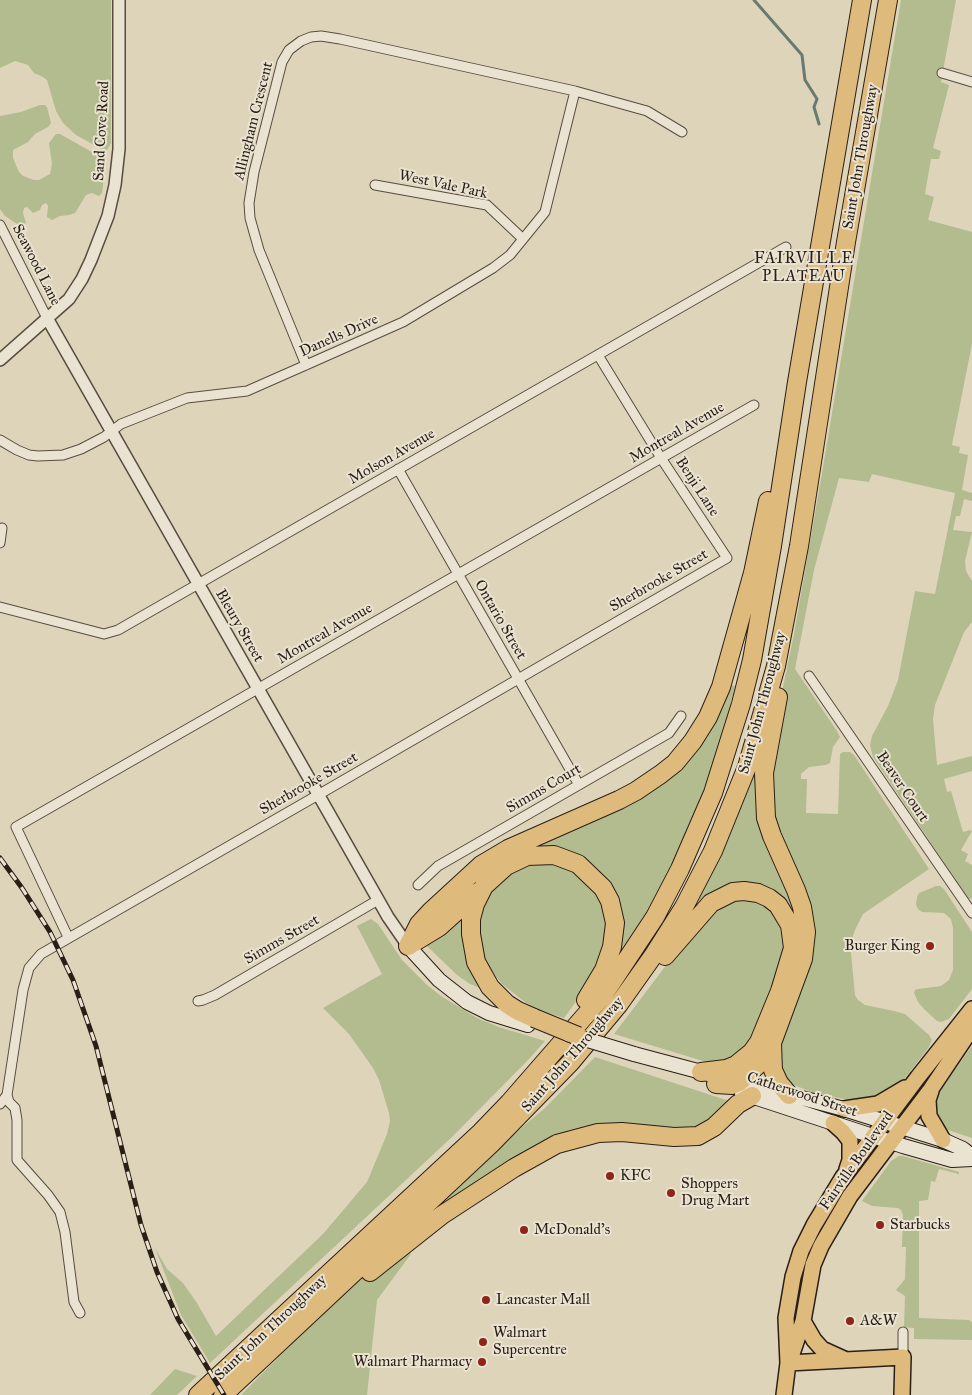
<!DOCTYPE html>
<style>
body{margin:0}
canvas{display:block;background:#ded4ba}
</style>
<canvas width="972" height="1395"></canvas>
<script>
const context = document.querySelector('canvas').getContext('2d');
context.lineJoin = 'round';
function paint(path, color) { context.fillStyle = color; context.fill(path, 'evenodd'); }
const poly = rows => new Path2D(rows.map(r => 'M' + r).join(''));
function stroke(path, color, width, dash) { context.strokeStyle = color; context.lineWidth = width; context.lineCap = dash ? 'butt' : 'round'; context.setLineDash(dash || []); context.stroke(path); }
function write(font, color, halo, rows, align = 'center') {
  context.font = font + ' "IM FELL Great Primer",serif'; context.lineWidth = 4; context.setLineDash([]); context.textBaseline = 'middle'; context.strokeStyle = halo; context.fillStyle = color; for (const [text, x, y, turn = 0] of rows) {
    context.save(); context.translate(x, y); context.rotate((+turn || 0) * Math.PI / 180); context.textAlign = isNaN(turn) ? turn : align; if (halo) context.strokeText(text, 0, 0); context.fillText(text, 0, 0); context.restore();
  }
}
paint(poly([
 [0,0,111,0,111,143,107,150,103,150,76,135,63,123,56,111,47,80,43,77,34,73,28,65,15,61,0,68],
 [901,0,956,0,941,82,949,85,933,148,941,151,939,159,931,159,925,194,934,197,928,220,972,232,972,344,952,445,960,447,959,453,968,455,962,490,972,493,972,501,964,499,960,516,956,516,953,530,972,532,965,561,966,571,972,581,972,622,964,632,935,705,933,719,937,765,972,756,972,771,944,779,947,792,951,791,963,832,970,830,972,831,961,850,968,854,965,861,972,865,972,899,968,898,873,757,870,745,872,736,888,706,898,680,915,591,935,594,955,493,872,474,869,482,839,478,814,570,795,669,837,731,840,737,833,747,830,763,826,765,809,767,801,774,801,779,807,779,806,813,838,814,840,754,843,752,850,752,854,755,929,869,863,914,855,930,851,942,851,953,855,995,858,1000,865,1005,894,1011,905,1014,929,1035,932,1040,929,1047,902,1082,883,1096,860,1100,849,1100,814,1093,789,1083,785,1080,776,1055,808,954,769,809,779,706,794,634,822,473],
 [40,105,45,105,47,107,51,123,48,127,35,134,28,142,13,150,13,158,19,172,23,176,34,180,39,180,50,174,52,164,49,143,56,134,60,134,99,156,105,169,102,193,99,196,92,193,86,195,75,213,69,215,60,216,52,220,47,217,48,206,46,203,42,205,40,210,33,213,27,207,24,208,23,213,26,223,22,227,5,216,0,209,0,116,21,112],
 [727,684,735,686,720,744,702,797,679,850,655,898,635,933,619,953,622,936,604,878,589,863,552,849,462,897,435,917,476,876,649,789],
 [761,758,758,781,801,922,764,890,700,908,693,904,750,769],
 [544,862,568,867,602,897,609,935,588,985,564,1018,541,1011,526,1003,502,984,487,965,478,942,479,911,495,883,522,865],
 [936,886,940,886,944,889,972,932,972,989,949,1019,941,1022,937,1021,924,1009,918,1002,914,993,915,990,918,989,941,986,949,980,953,970,953,928,951,919,944,913,922,912,918,909,916,905,917,897,919,893],
 [731,897,769,903,788,938,762,1025,738,1058,713,1064,614,1034,702,918],
 [466,908,485,990,470,984,457,975,427,946],
 [371,919,378,924,402,960,427,985,441,996,477,1018,499,1027,545,1041,529,1059,453,1136,210,1363,181,1315,155,1248,167,1269,183,1283,197,1303,216,1336,323,1234,367,1182,387,1134,390,1121,389,1113,379,1080,373,1068,349,1034,323,1008,382,974,357,926],
 [972,1046,972,1138,948,1130,942,1126,937,1114,935,1103,937,1095],
 [595,1057,729,1101,710,1121,695,1129,597,1127,430,1218,427,1211,470,1171,545,1108],
 [899,1156,903,1156,959,1172,959,1174,939,1169,935,1182,931,1181,928,1200,919,1201,919,1318,969,1320,972,1322,972,1340,914,1339,914,1328,904,1327,905,1296,896,1290,905,1279,906,1247,902,1247,903,1215,901,1210,898,1208,872,1206,862,1201,891,1161],
 [402,1245,411,1254,377,1300,367,1395,241,1395,330,1305],
 [175,1369,197,1376,177,1395,150,1395]
]), '#b2bc8f');
stroke(poly([
 [754,0,802,55,805,80,817,99,814,107,819,124]
]), '#697b71', 3);
const minor = poly([
 [942,73,972,82],
 [375,185,487,205,523,239],
 [0,225,47,318],
 [306,365,259,250,250,218,249,203,254,172,282,62,289,50,301,41,311,37,321,36,340,39,575,91,647,111,682,132],
 [0,440,17,450,29,455,38,456,63,455,81,449,104,437,121,424,187,398,247,391,306,365,403,322,493,268,510,255,545,212,575,91],
 [398,469,579,785],
 [0,543,2,528],
 [0,607,104,634,118,630,786,247],
 [809,676,972,913],
 [418,885,438,866,669,733,681,716],
 [68,937,16,827,754,405],
 [198,1001,203,1000,215,995,378,900],
 [7,1095,9,1102,15,1108,17,1120,17,1160,48,1195,60,1212,65,1232,74,1302,80,1313],
 [0,1104,7,1095,23,990,29,968,41,954,318,795,727,558,661,458,598,355],
 [903,1357,903,1332]
]);
const tertiary = poly([
 [47,318,388,917,408,946],
 [0,360,69,299,82,279,91,260,108,216,115,185,119,149,119,0]
]);
const secondary = poly([
 [408,946,439,980,467,1002,489,1013,528,1025],
 [634,1054,709,1074],
 [733,1080,844,1109,943,1140,963,1149,972,1156],
 [742,1093,903,1146,952,1160,972,1159]
]);
const primary = poly([
 [931,1091,928,1100,929,1116,943,1140],
 [844,1109,878,1104,905,1088],
 [833,1123,843,1132,850,1141,850,1160,847,1169],
 [803,1321,814,1340,822,1349,844,1359],
 [791,1357,803,1321,813,1265,821,1246,850,1196,931,1089,972,1028],
 [788,1363,903,1357,902,1395],
 [784,1395,788,1363,786,1318,793,1277,801,1251,814,1225,843,1177,918,1077,972,1009]
]);
const motorway = poly([
 [778,697,764,773,766,818,772,836,796,890,802,907,806,932,803,959,772,1043,773,1070,779,1083,789,1095],
 [408,946,419,924,431,911,481,865,508,849,619,800,636,791,661,774,675,763,693,741,708,717,721,687,753,573,768,501],
 [408,946,439,927,478,892],
 [665,956,711,903,733,892,744,891,758,893,769,898,778,905,790,925,793,948,780,991,759,1042,752,1052,736,1065,726,1069,701,1072],
 [534,1018,518,1011,507,1004,490,987,476,962,471,934,471,919,475,904,484,886,506,866,527,856,554,855,578,864,603,888,610,901,615,923,612,947,604,970,586,1000],
 [716,1084,732,1085,739,1082,762,1061,772,1043],
 [370,1272,442,1215,514,1168,557,1144,598,1133,622,1132,674,1137,698,1136,714,1127,738,1104,752,1096],
 [198,1395,481,1132,509,1103,604,994,655,917,680,869,713,793,741,704,752,660,772,546,797,382,862,0],
 [223,1395,491,1144,570,1063,619,1004,653,956,684,907,713,851,747,767,776,666,799,546,846,242,888,0]
]);
stroke(minor, '#574c3f', 11);
stroke(tertiary, '#574c3f', 14);
stroke(secondary, '#2a1f16', 16);
stroke(primary, '#2a1f16', 18);
stroke(motorway, '#2a1f16', 20);
stroke(minor, '#eae3d2', 9);
stroke(tertiary, '#eae3d2', 11);
stroke(secondary, '#eae3d2', 14);
stroke(primary, '#dfba7d', 15);
stroke(motorway, '#dfba7d', 18);
const rail = poly([
 [0,858,22,888,50,932,73,980,96,1046,141,1225,157,1272,178,1319,224,1395]
]);
stroke(rail, '#2a1f16', 5);
stroke(rail, '#eae3d2', 3, [9]);
const secondaryBridge = poly([
 [568,1034,634,1054]
]);
const motorwayBridge = poly([
 [534,1018,578,1036]
]);
stroke(secondaryBridge, '#2a1f16', 16, []);
stroke(motorwayBridge, '#2a1f16', 20, []);
stroke(secondaryBridge, '#eae3d2', 14);
stroke(motorwayBridge, '#dfba7d', 18);
for (const [x, y, r, color] of [
 [930,946,5,"#8f2418"],
 [610,1176,5,"#8f2418"],
 [671,1193,5,"#8f2418"],
 [880,1225,5,"#8f2418"],
 [524,1230,5,"#8f2418"],
 [486,1300,5,"#8f2418"],
 [850,1321,5,"#8f2418"],
 [483,1342,5,"#8f2418"],
 [482,1362,5,"#8f2418"]
]) { const dot = new Path2D(); dot.arc(x, y, r, 0, 2 * Math.PI); context.fillStyle = color; context.fill(dot); stroke(dot, '#eae3d2', 2); }
write('15px', '#2a1f16', '#eae3d2', [
 ["Allingham Crescent",254,121,-76],
 ["Sand Cove Road",102,131,-87],
 ["Saint John Throughway",861,157,-80],
 ["West Vale Park",443,185,12],
 ["Seawood Lane",36,265,63],
 ["Danells Drive",339,336,-24],
 ["Montreal Avenue",677,433,-30],
 ["Molson Avenue",392,457,-30],
 ["Benji Lane",697,487,57],
 ["Sherbrooke Street",659,581,-30],
 ["Ontario Street",500,620,60],
 ["Bleury Street",239,626,60],
 ["Montreal Avenue",325,634,-30],
 ["Saint John Throughway",763,703,-75],
 ["Sherbrooke Street",309,784,-30],
 ["Beaver Court",902,787,56],
 ["Simms Court",544,789,-30],
 ["Simms Street",282,940,-30],
 ["Saint John Throughway",573,1055,-49],
 ["Catherwood Street",802,1095,18],
 ["Fairville Boulevard",857,1161,-55],
 ["Saint John Throughway",271,1328,-43]
]);
write('15px', '#2a1f16', '#eae3d2', [
 ["Burger King",920,946,"right"],
 ["KFC",620,1176],
 ["Shoppers",681,1184],
 ["Drug Mart",681,1201],
 ["Starbucks",890,1225],
 ["McDonald's",534,1230],
 ["Lancaster Mall",496,1300],
 ["A&W",860,1321],
 ["Walmart",493,1333],
 ["Supercentre",493,1350],
 ["Walmart Pharmacy",472,1362,"right"]
], 'left');
context.letterSpacing = '1px';
write('16px', '#2a1f16', '#eae3d2', [
 ["FAIRVILLE",804,259],
 ["PLATEAU",804,277]
]);
context.letterSpacing = '0px';
</script>
